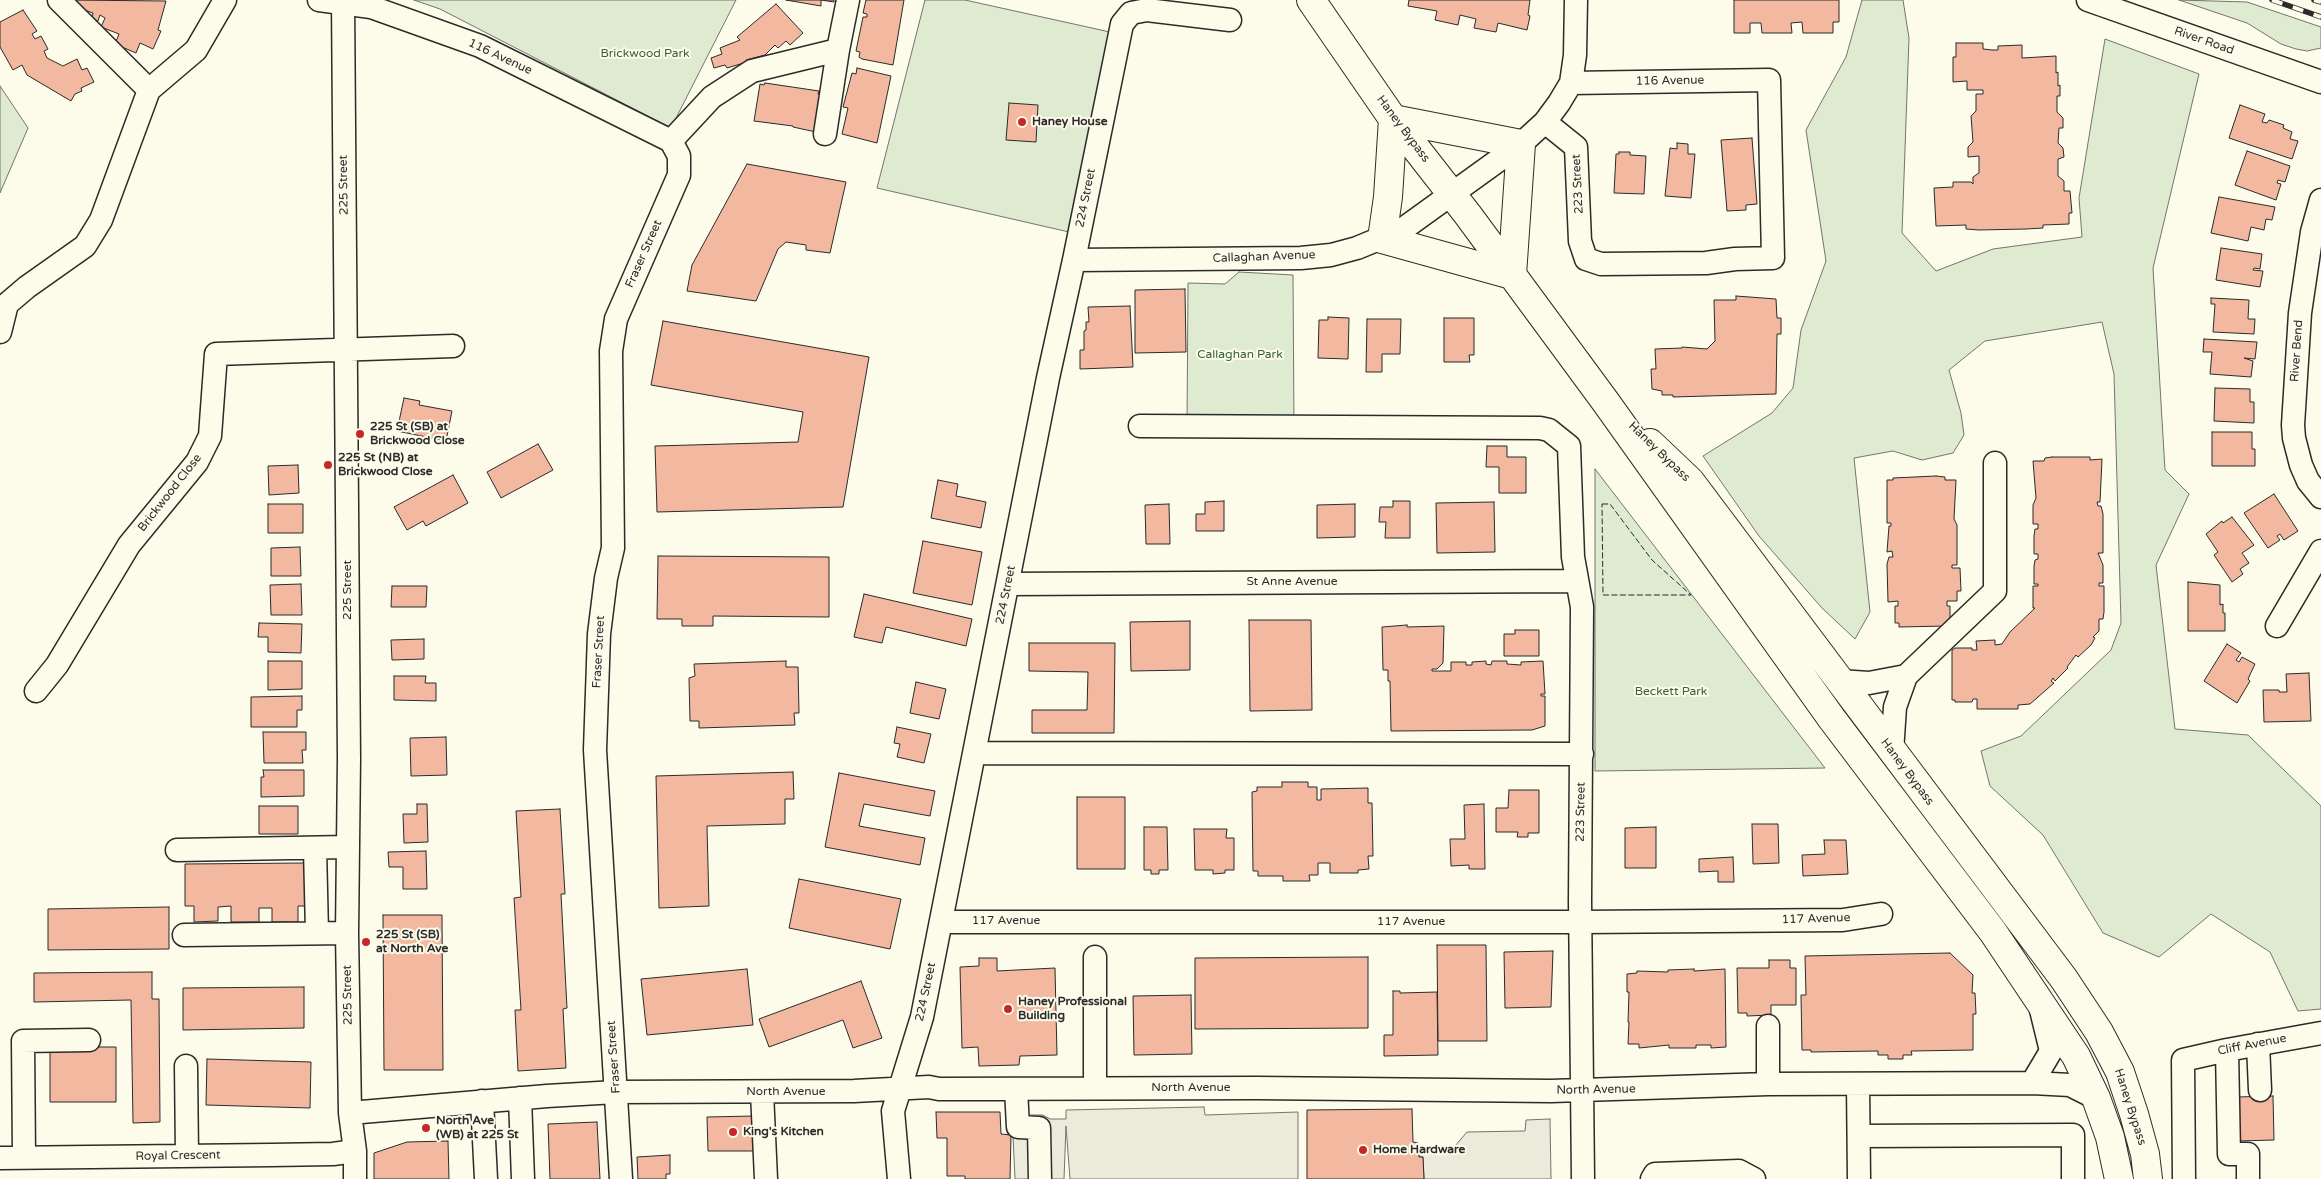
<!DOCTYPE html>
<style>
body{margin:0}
canvas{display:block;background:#fdfbea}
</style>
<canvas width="2321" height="1179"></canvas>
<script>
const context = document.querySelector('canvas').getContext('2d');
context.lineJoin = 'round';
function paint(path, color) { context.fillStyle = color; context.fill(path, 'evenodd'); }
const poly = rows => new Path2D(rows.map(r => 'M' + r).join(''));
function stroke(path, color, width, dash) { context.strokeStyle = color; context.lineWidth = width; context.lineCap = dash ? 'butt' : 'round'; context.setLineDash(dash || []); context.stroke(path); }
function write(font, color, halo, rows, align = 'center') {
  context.font = font + ' "Varela Round",sans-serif'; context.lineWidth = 4; context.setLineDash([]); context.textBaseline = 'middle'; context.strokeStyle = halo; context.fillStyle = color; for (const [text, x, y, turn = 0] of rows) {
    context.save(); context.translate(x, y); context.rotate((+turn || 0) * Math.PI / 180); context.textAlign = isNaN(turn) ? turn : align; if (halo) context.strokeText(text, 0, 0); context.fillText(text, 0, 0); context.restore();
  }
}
const green = poly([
 [414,0,736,0,671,128,440,9,414,0],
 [925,0,965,0,1110,32,1069,232,877,188,925,0],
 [1862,0,1903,0,1909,38,1902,233,1936,271,1993,249,2082,237,2079,198,2105,39,2199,74,2153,268,2165,470,2189,494,2156,565,2175,729,2248,735,2321,806,2321,1009,2298,1011,2270,952,2211,914,2159,957,2103,933,2043,835,1990,786,1981,751,2021,736,2111,650,2121,623,2114,374,2102,322,1985,341,1949,370,1961,413,1964,435,1953,453,1922,460,1893,451,1854,458,1870,612,1855,639,1822,608,1759,536,1703,456,1772,413,1793,388,1801,330,1826,261,1806,130,1846,57,1862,0],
 [2179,0,2247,2,2321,27,2321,48,2307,51,2296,49,2281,44,2247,23,2179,0],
 [0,86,28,128,0,193,0,86],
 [1239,272,1293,275,1294,427,1187,426,1188,283,1225,284,1239,272],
 [1595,469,1825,768,1595,771,1595,469]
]);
paint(green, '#deebd1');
stroke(green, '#74746e', 1);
const parking = poly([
 [1204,1107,1205,1115,1298,1112,1298,1179,1070,1179,1066,1126,1064,1179,1015,1179,1012,1115,1043,1115,1050,1119,1066,1119,1066,1110,1204,1107],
 [1550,1119,1551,1179,1424,1179,1423,1157,1419,1157,1419,1147,1455,1146,1467,1132,1525,1131,1526,1120,1550,1119]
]);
paint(parking, '#eceadb');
stroke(parking, '#74746e', 1);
const building = poly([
 [69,0,166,1,158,30,161,31,153,49,140,43,136,53,115,44,119,34,101,27,105,18,100,15,98,21,92,19,93,13,68,4,69,0],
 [786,0,834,0,834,2,821,0,821,6,786,0],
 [866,0,904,0,893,65,862,59,859,57,860,52,856,51,863,17,867,17,867,14,863,13,866,0],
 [1409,0,1530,0,1528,15,1530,16,1527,30,1498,23,1496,32,1474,28,1476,19,1460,15,1458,25,1435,20,1437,11,1408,6,1409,0],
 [1734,0,1839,0,1839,22,1833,22,1833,33,1803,33,1802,22,1791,23,1792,33,1762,33,1761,23,1750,23,1750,33,1734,33,1734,0],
 [776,4,803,33,790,45,786,41,778,48,775,45,765,55,746,60,747,62,727,68,725,65,714,68,711,58,722,54,720,48,740,40,737,37,776,4],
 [23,10,37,31,32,34,35,39,41,36,48,49,44,51,47,58,63,66,77,59,82,70,87,68,94,82,81,88,82,91,75,94,71,101,27,75,22,65,13,70,0,47,0,22,23,10],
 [1956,43,1983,43,1983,49,1992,50,1998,50,1998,46,2022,45,2022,58,2056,56,2056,73,2058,72,2058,86,2060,85,2060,96,2057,96,2057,112,2063,118,2063,128,2059,128,2058,143,2063,148,2064,157,2058,159,2058,176,2064,181,2064,191,2070,191,2072,213,2069,213,2069,224,2043,225,2043,228,2026,229,1979,230,1966,229,1966,225,1936,226,1934,188,1953,187,1953,182,1971,182,1973,184,1973,177,1979,173,1979,156,1968,157,1968,147,1973,142,1971,116,1976,111,1976,94,1983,94,1983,90,1967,90,1967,81,1953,82,1953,57,1956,57,1956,43],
 [857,68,891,76,877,143,842,134,848,108,843,107,852,73,856,74,857,68],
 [765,83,819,91,818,94,823,95,816,132,793,127,793,126,754,121,760,84,764,85,765,83],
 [1009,103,1038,105,1036,142,1006,140,1009,103],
 [2240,105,2265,114,2262,122,2267,123,2269,120,2284,125,2283,128,2292,132,2290,139,2298,141,2292,159,2229,138,2240,105],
 [1752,138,1757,204,1746,205,1746,210,1727,211,1721,140,1752,138],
 [1677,143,1688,144,1688,154,1695,154,1691,198,1665,196,1670,148,1677,149,1677,143],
 [2247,151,2290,166,2285,182,2278,180,2277,183,2281,184,2276,200,2235,185,2247,151],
 [1619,152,1630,152,1630,155,1646,156,1644,194,1614,193,1616,154,1619,154,1619,152],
 [747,164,846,182,830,253,806,250,806,245,786,242,778,249,756,301,687,291,692,265,747,164],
 [2219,197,2275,207,2272,220,2266,219,2264,230,2251,227,2248,241,2211,233,2219,197],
 [2221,248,2262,254,2260,269,2254,268,2253,270,2263,271,2260,287,2216,280,2221,248],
 [1185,289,1186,352,1135,353,1135,290,1185,289],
 [1736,296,1776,299,1777,318,1781,318,1781,334,1777,334,1776,394,1673,397,1673,395,1662,395,1662,391,1652,389,1651,369,1656,369,1655,349,1682,348,1682,347,1707,349,1715,341,1714,300,1736,300,1736,296],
 [2211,298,2249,300,2248,319,2255,319,2254,334,2213,332,2215,304,2211,304,2211,298],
 [1130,306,1133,367,1080,369,1080,350,1084,350,1084,331,1086,330,1086,322,1089,322,1088,307,1130,306],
 [1328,317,1349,318,1348,359,1318,358,1319,320,1328,320,1328,317],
 [1444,318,1474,318,1474,355,1469,355,1470,362,1444,362,1444,318],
 [1367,319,1401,319,1400,354,1382,354,1382,372,1366,372,1367,319],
 [663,321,869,357,843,507,657,512,655,446,798,442,803,412,651,385,663,321],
 [2204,339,2257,342,2255,359,2244,358,2253,361,2251,377,2210,374,2212,352,2203,352,2204,339],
 [2215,388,2250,389,2250,402,2254,402,2254,423,2214,421,2215,388],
 [404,398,420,401,419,405,452,411,446,441,397,431,404,398],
 [2212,432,2252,432,2252,449,2255,449,2255,466,2212,466,2212,432],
 [538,444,553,470,501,498,487,472,538,444],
 [1487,446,1507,446,1507,457,1526,457,1526,493,1499,493,1499,467,1486,467,1487,446],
 [2052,457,2090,457,2090,460,2102,459,2100,502,2097,502,2098,506,2101,506,2103,514,2103,553,2098,553,2103,565,2103,583,2099,583,2099,586,2104,586,2104,612,2103,619,2099,619,2099,631,2093,637,2095,638,2091,645,2078,657,2076,655,2067,667,2068,668,2055,681,2053,678,2051,681,2054,683,2030,704,2018,705,2018,709,1977,709,1977,699,1973,699,1972,702,1955,702,1955,700,1952,700,1952,650,1955,648,1972,648,1972,650,1977,650,1976,641,1995,640,1995,645,2002,644,2010,632,2035,608,2033,608,2033,586,2038,586,2038,584,2034,584,2034,566,2035,560,2038,559,2038,554,2034,554,2034,536,2035,529,2038,529,2038,524,2033,524,2033,505,2036,498,2033,461,2044,461,2045,458,2052,457],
 [298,465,299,493,269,495,268,466,298,465],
 [453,475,468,503,426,526,423,521,407,530,394,507,453,475],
 [1936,476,1945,477,1945,480,1956,480,1954,519,1957,525,1957,565,1952,565,1952,568,1960,568,1961,591,1957,591,1957,601,1947,601,1947,606,1950,606,1950,623,1946,626,1899,627,1899,623,1895,623,1895,606,1898,606,1898,601,1888,602,1887,564,1889,557,1893,557,1892,551,1887,552,1889,526,1891,526,1891,523,1887,523,1887,480,1893,480,1893,478,1936,476],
 [938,480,958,484,956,496,986,502,981,528,931,518,938,480],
 [2274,494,2298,531,2284,540,2280,534,2277,536,2280,540,2268,548,2244,513,2274,494],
 [1224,501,1224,531,1196,531,1196,514,1205,514,1205,502,1224,501],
 [1393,501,1410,501,1410,538,1385,538,1386,522,1379,522,1380,507,1393,507,1393,501],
 [1494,502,1495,552,1437,553,1436,503,1494,502],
 [268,504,303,504,303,533,268,533,268,504],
 [1169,504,1170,544,1146,544,1145,505,1169,504],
 [1355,504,1355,537,1317,538,1317,505,1355,504],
 [2232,517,2254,545,2242,553,2249,563,2240,569,2243,574,2232,582,2214,555,2218,552,2206,534,2222,521,2223,523,2232,517],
 [923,541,982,552,972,605,913,593,923,541],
 [300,547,301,576,271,576,271,548,300,547],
 [658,556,829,557,829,617,713,616,713,626,682,626,682,619,657,619,658,556],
 [2188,582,2220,585,2220,605,2223,604,2223,613,2225,613,2225,631,2188,631,2188,582],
 [301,584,302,615,271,615,270,585,301,584],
 [392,586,427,586,426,607,391,607,392,586],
 [864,594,972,619,966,646,886,627,882,643,854,637,864,594],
 [1249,620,1311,620,1312,710,1250,711,1249,620],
 [1190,621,1190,670,1131,671,1130,622,1190,621],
 [259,623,302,624,301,653,268,652,268,637,258,637,259,623],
 [1407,625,1407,627,1444,626,1443,663,1437,669,1432,669,1432,671,1451,671,1451,662,1466,662,1466,665,1472,665,1472,662,1486,661,1486,664,1491,665,1492,661,1507,661,1507,664,1521,665,1521,662,1543,661,1545,694,1541,694,1541,696,1545,696,1545,726,1532,730,1391,731,1390,681,1388,681,1388,670,1383,670,1382,627,1407,625],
 [1515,630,1539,630,1539,656,1504,656,1504,634,1515,634,1515,630],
 [424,639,424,659,392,660,391,640,424,639],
 [1029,643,1115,643,1114,733,1032,733,1032,710,1087,710,1088,672,1029,671,1029,643],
 [2227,644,2241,653,2236,660,2239,662,2242,657,2255,664,2248,679,2250,681,2237,703,2204,681,2227,644],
 [268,661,302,661,302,689,268,690,268,661],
 [786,661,786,667,798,667,799,713,794,713,795,725,699,728,699,721,690,721,689,678,695,676,694,664,786,661],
 [2309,673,2311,721,2264,722,2263,690,2279,690,2279,692,2287,692,2286,674,2309,673],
 [394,676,426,676,425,683,436,683,436,701,394,700,394,676],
 [916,682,946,689,939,719,910,713,916,682],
 [302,696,302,710,297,710,297,727,251,727,251,697,302,696],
 [897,727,931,734,924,763,897,757,900,744,894,743,897,727],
 [263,732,306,732,306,750,302,750,303,763,264,763,263,732],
 [446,737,447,775,411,776,410,738,446,737],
 [263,770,304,770,304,796,261,797,261,777,264,777,263,770],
 [793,772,794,799,785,799,785,824,707,826,709,906,659,908,656,776,793,772],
 [839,773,935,791,930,816,864,804,859,826,925,838,920,865,825,847,839,773],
 [1282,782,1308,782,1308,787,1317,787,1317,800,1321,800,1321,789,1368,788,1368,803,1372,803,1373,856,1368,856,1369,869,1358,870,1358,873,1330,873,1330,863,1318,863,1318,875,1309,875,1310,881,1283,881,1283,876,1258,876,1258,871,1253,871,1252,792,1257,791,1257,787,1282,787,1282,782],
 [1509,790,1539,790,1539,833,1528,833,1528,837,1517,837,1518,832,1496,832,1496,808,1508,808,1509,790],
 [1077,797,1125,797,1125,869,1077,869,1077,797],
 [417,804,427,804,428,842,404,843,403,814,417,814,417,804],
 [1484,804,1485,869,1469,869,1469,865,1451,866,1450,839,1465,839,1464,805,1484,804],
 [259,806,298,806,298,834,259,834,259,806],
 [560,809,565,894,561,894,567,1008,563,1009,566,1068,518,1071,515,1010,521,1010,514,898,521,897,516,811,560,809],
 [1752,824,1778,824,1779,863,1753,864,1752,824],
 [1144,827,1167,827,1168,870,1159,870,1159,874,1151,874,1151,870,1144,870,1144,827],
 [1656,827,1656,868,1625,868,1625,828,1656,827],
 [1194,829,1227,829,1226,838,1234,838,1234,870,1225,870,1225,873,1213,874,1213,870,1195,870,1194,829],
 [1824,840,1846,840,1848,874,1803,876,1802,855,1825,854,1824,840],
 [426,851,427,889,403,889,403,867,389,867,388,852,426,851],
 [1733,857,1734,882,1718,882,1718,871,1699,872,1699,859,1733,857],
 [305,863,305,906,298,906,298,922,272,922,272,908,259,908,259,922,231,922,231,906,218,907,218,921,194,922,194,906,185,906,185,864,305,863],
 [799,879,901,899,890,949,789,928,799,879],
 [169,907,169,949,48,950,48,909,169,907],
 [383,915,442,915,443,1070,384,1070,383,915],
 [1437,945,1486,945,1487,1041,1438,1041,1437,945],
 [1553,951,1551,1007,1505,1008,1504,952,1553,951],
 [1950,953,1973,975,1972,993,1975,993,1976,1014,1973,1014,1973,1050,1911,1051,1912,1055,1903,1055,1903,1059,1888,1059,1888,1055,1878,1055,1878,1051,1811,1052,1811,1050,1802,1050,1801,995,1806,995,1805,956,1950,953],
 [1368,957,1368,1028,1195,1029,1195,958,1368,957],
 [979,958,997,958,997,971,1055,968,1057,1055,1020,1056,1019,1065,979,1066,978,1047,962,1048,960,967,979,966,979,958],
 [1769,960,1790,960,1790,968,1796,968,1796,1005,1771,1005,1771,1015,1747,1016,1747,1013,1738,1013,1737,968,1769,968,1769,960],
 [747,969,753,1025,647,1035,641,979,747,969],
 [1694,969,1694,971,1725,969,1726,1047,1711,1048,1711,1045,1696,1045,1696,1048,1669,1048,1669,1045,1639,1048,1639,1044,1628,1044,1629,1022,1628,1022,1629,992,1627,992,1627,974,1637,973,1637,971,1668,972,1668,970,1694,969],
 [152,972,152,999,159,999,160,1122,133,1123,131,1000,34,1002,34,973,152,972],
 [861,981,882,1038,853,1048,843,1020,769,1047,759,1019,861,981],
 [304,987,304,1028,183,1030,183,988,304,987],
 [1393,991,1400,991,1400,993,1437,992,1438,1055,1384,1056,1384,1035,1393,1035,1393,991],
 [1191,995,1192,1054,1134,1055,1133,996,1191,995],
 [50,1047,116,1047,116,1102,50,1102,50,1047],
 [207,1059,311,1062,310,1108,206,1105,207,1059],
 [2273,1096,2274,1140,2238,1141,2237,1097,2273,1096],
 [1412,1109,1413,1142,1418,1143,1419,1157,1423,1157,1424,1179,1307,1179,1307,1110,1412,1109],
 [936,1112,1000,1112,1001,1134,1011,1135,1010,1179,965,1179,965,1176,947,1176,947,1138,937,1138,936,1112],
 [754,1116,755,1151,708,1151,707,1117,754,1116],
 [597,1122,600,1179,550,1179,548,1124,597,1122],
 [448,1141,449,1179,374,1179,374,1153,407,1142,448,1141],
 [670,1155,670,1174,666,1174,666,1179,638,1179,637,1157,670,1155]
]);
paint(building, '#f2b8a0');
stroke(building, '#2b2b2b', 1);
const minor = poly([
 [59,0,149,90],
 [319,0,371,7,480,46,671,141],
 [343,0,349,758,347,933,350,1113,355,1151,355,1179],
 [2088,0,2321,82],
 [1545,122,1576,147,1580,241,1586,259,1601,264,1706,263,1735,259,1773,258,1769,80,1571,83],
 [825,134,838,50],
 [671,141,712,97,752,71,838,50,848,0],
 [2321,200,2312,232,2300,313,2293,425,2294,438,2301,465,2308,481,2321,497],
 [1074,260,1301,258,1331,255,1357,248,1403,229,1521,144,1545,122,1559,103,1571,83,1575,55,1576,0],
 [0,332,7,304,27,287,85,246,101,220,149,90,196,50,225,0],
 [1140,426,1540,428,1549,430,1569,446,1573,557,1582,607,1580,900,1583,1179],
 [1008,584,1576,581],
 [2277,626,2321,551],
 [1839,681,1869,683,1906,676],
 [36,691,57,665,129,545,197,462,210,436,216,354,453,346],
 [1892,752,1895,707,1906,676,1995,591,1995,463],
 [975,753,1582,754],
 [315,848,317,933],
 [177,850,348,847],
 [941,922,1581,922,1843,920,1881,914],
 [184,935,347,933],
 [1095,957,1095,1088],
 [2258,1044,2260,1090],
 [2227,1050,2229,1154,2248,1154,2248,1179],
 [186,1066,187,1156],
 [2032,1083,2051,1051,2041,1010],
 [1768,1084,1768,1026],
 [1858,1084,1859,1179],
 [1016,1089,1018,1127,1039,1128,1040,1179],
 [762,1092,766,1179],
 [520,1098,523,1179],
 [482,1101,486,1179],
 [350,1113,547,1096,616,1092,854,1091,929,1087,939,1089,1257,1088,1551,1091,1768,1084,2032,1083,2070,1085,2096,1098],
 [1859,1136,2073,1135,2073,1179],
 [24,1157,23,1041,89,1040],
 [0,1158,271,1155,333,1154,355,1151],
 [621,1179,595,750,599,634,606,578,613,548,611,351,616,319,679,175,679,156,671,141],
 [899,1179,893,1111,922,1017,1048,378,1074,260,1122,24,1131,13,1147,10,1230,20],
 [1652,1179,1655,1174,1739,1171,1754,1179],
 [2184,1179,2183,1060,2227,1050,2321,1033]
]);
const highway = poly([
 [1311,0,1393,119,1468,215,1605,401,1832,719,1993,932,2076,1056,2096,1098,2110,1137,2119,1179],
 [1393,119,1521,144,1512,275],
 [1393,119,1388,197,1382,239,1512,275],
 [1650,443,1690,481,2064,979,2099,1032,2120,1072,2134,1114,2145,1154,2148,1179]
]);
stroke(minor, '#2b2b2b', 25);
stroke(highway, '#2b2b2b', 30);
stroke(minor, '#fdfbea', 22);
stroke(highway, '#fdfbea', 28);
const rail = poly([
 [2272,0,2321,17],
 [2314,0,2321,2]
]);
stroke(rail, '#2b2b2b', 5.5);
stroke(rail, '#fdfbea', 4, [11]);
stroke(poly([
 [1602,504,1610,504,1652,560,1691,595,1603,595,1602,504]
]), '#2b2b2b', 1, [6, 2.5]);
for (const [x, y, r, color] of [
 [1022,122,5,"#c62828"],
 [360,434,5,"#c62828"],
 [328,465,5,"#c62828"],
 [366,942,5,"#c62828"],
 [1008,1009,5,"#c62828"],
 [426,1128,5,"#c62828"],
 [733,1132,5,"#c62828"],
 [1363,1150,5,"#c62828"]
]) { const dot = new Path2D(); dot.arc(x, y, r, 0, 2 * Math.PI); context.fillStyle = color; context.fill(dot); stroke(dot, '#fdfbea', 2); }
write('12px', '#2b2b2b', '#fdfbea', [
 ["River Road",2204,41,19],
 ["116 Avenue",500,57,25],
 ["116 Avenue",1670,81,-1],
 ["Haney Bypass",1403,129,53],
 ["223 Street",1578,184,-93],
 ["225 Street",344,185,-91],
 ["224 Street",1086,198,-79],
 ["Fraser Street",644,254,-66],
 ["Callaghan Avenue",1264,257,-2],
 ["River Bend",2297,351,-86],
 ["Haney Bypass",1659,452,44],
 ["Brickwood Close",170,493,-52],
 ["St Anne Avenue",1292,582],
 ["225 Street",348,590,-90],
 ["224 Street",1006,595,-79],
 ["Fraser Street",599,652,-87],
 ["Haney Bypass",1907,772,53],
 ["223 Street",1581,812,-89],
 ["117 Avenue",1816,919,-2],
 ["117 Avenue",1006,921],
 ["117 Avenue",1411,922],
 ["224 Street",926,992,-78],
 ["225 Street",348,995,-91],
 ["Cliff Avenue",2252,1045,-11],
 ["Fraser Street",614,1057,-94],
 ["North Avenue",1191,1088],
 ["North Avenue",1596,1090,-1],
 ["North Avenue",786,1092],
 ["Haney Bypass",2130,1107,72],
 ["Royal Crescent",178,1156,-1]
]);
write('12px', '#34623c', '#fdfbea', [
 ["Brickwood Park",645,54],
 ["Callaghan Park",1240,355],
 ["Beckett Park",1671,692]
]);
write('bold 12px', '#2b2b2b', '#fdfbea', [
 ["Haney House",1032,122],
 ["225 St (SB) at",370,427],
 ["Brickwood Close",370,441],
 ["225 St (NB) at",338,458],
 ["Brickwood Close",338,472],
 ["225 St (SB)",376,935],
 ["at North Ave",376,949],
 ["Haney Professional",1018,1002],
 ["Building",1018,1016],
 ["North Ave",436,1121],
 ["(WB) at 225 St",436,1135],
 ["King's Kitchen",743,1132],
 ["Home Hardware",1373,1150]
], 'left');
</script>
